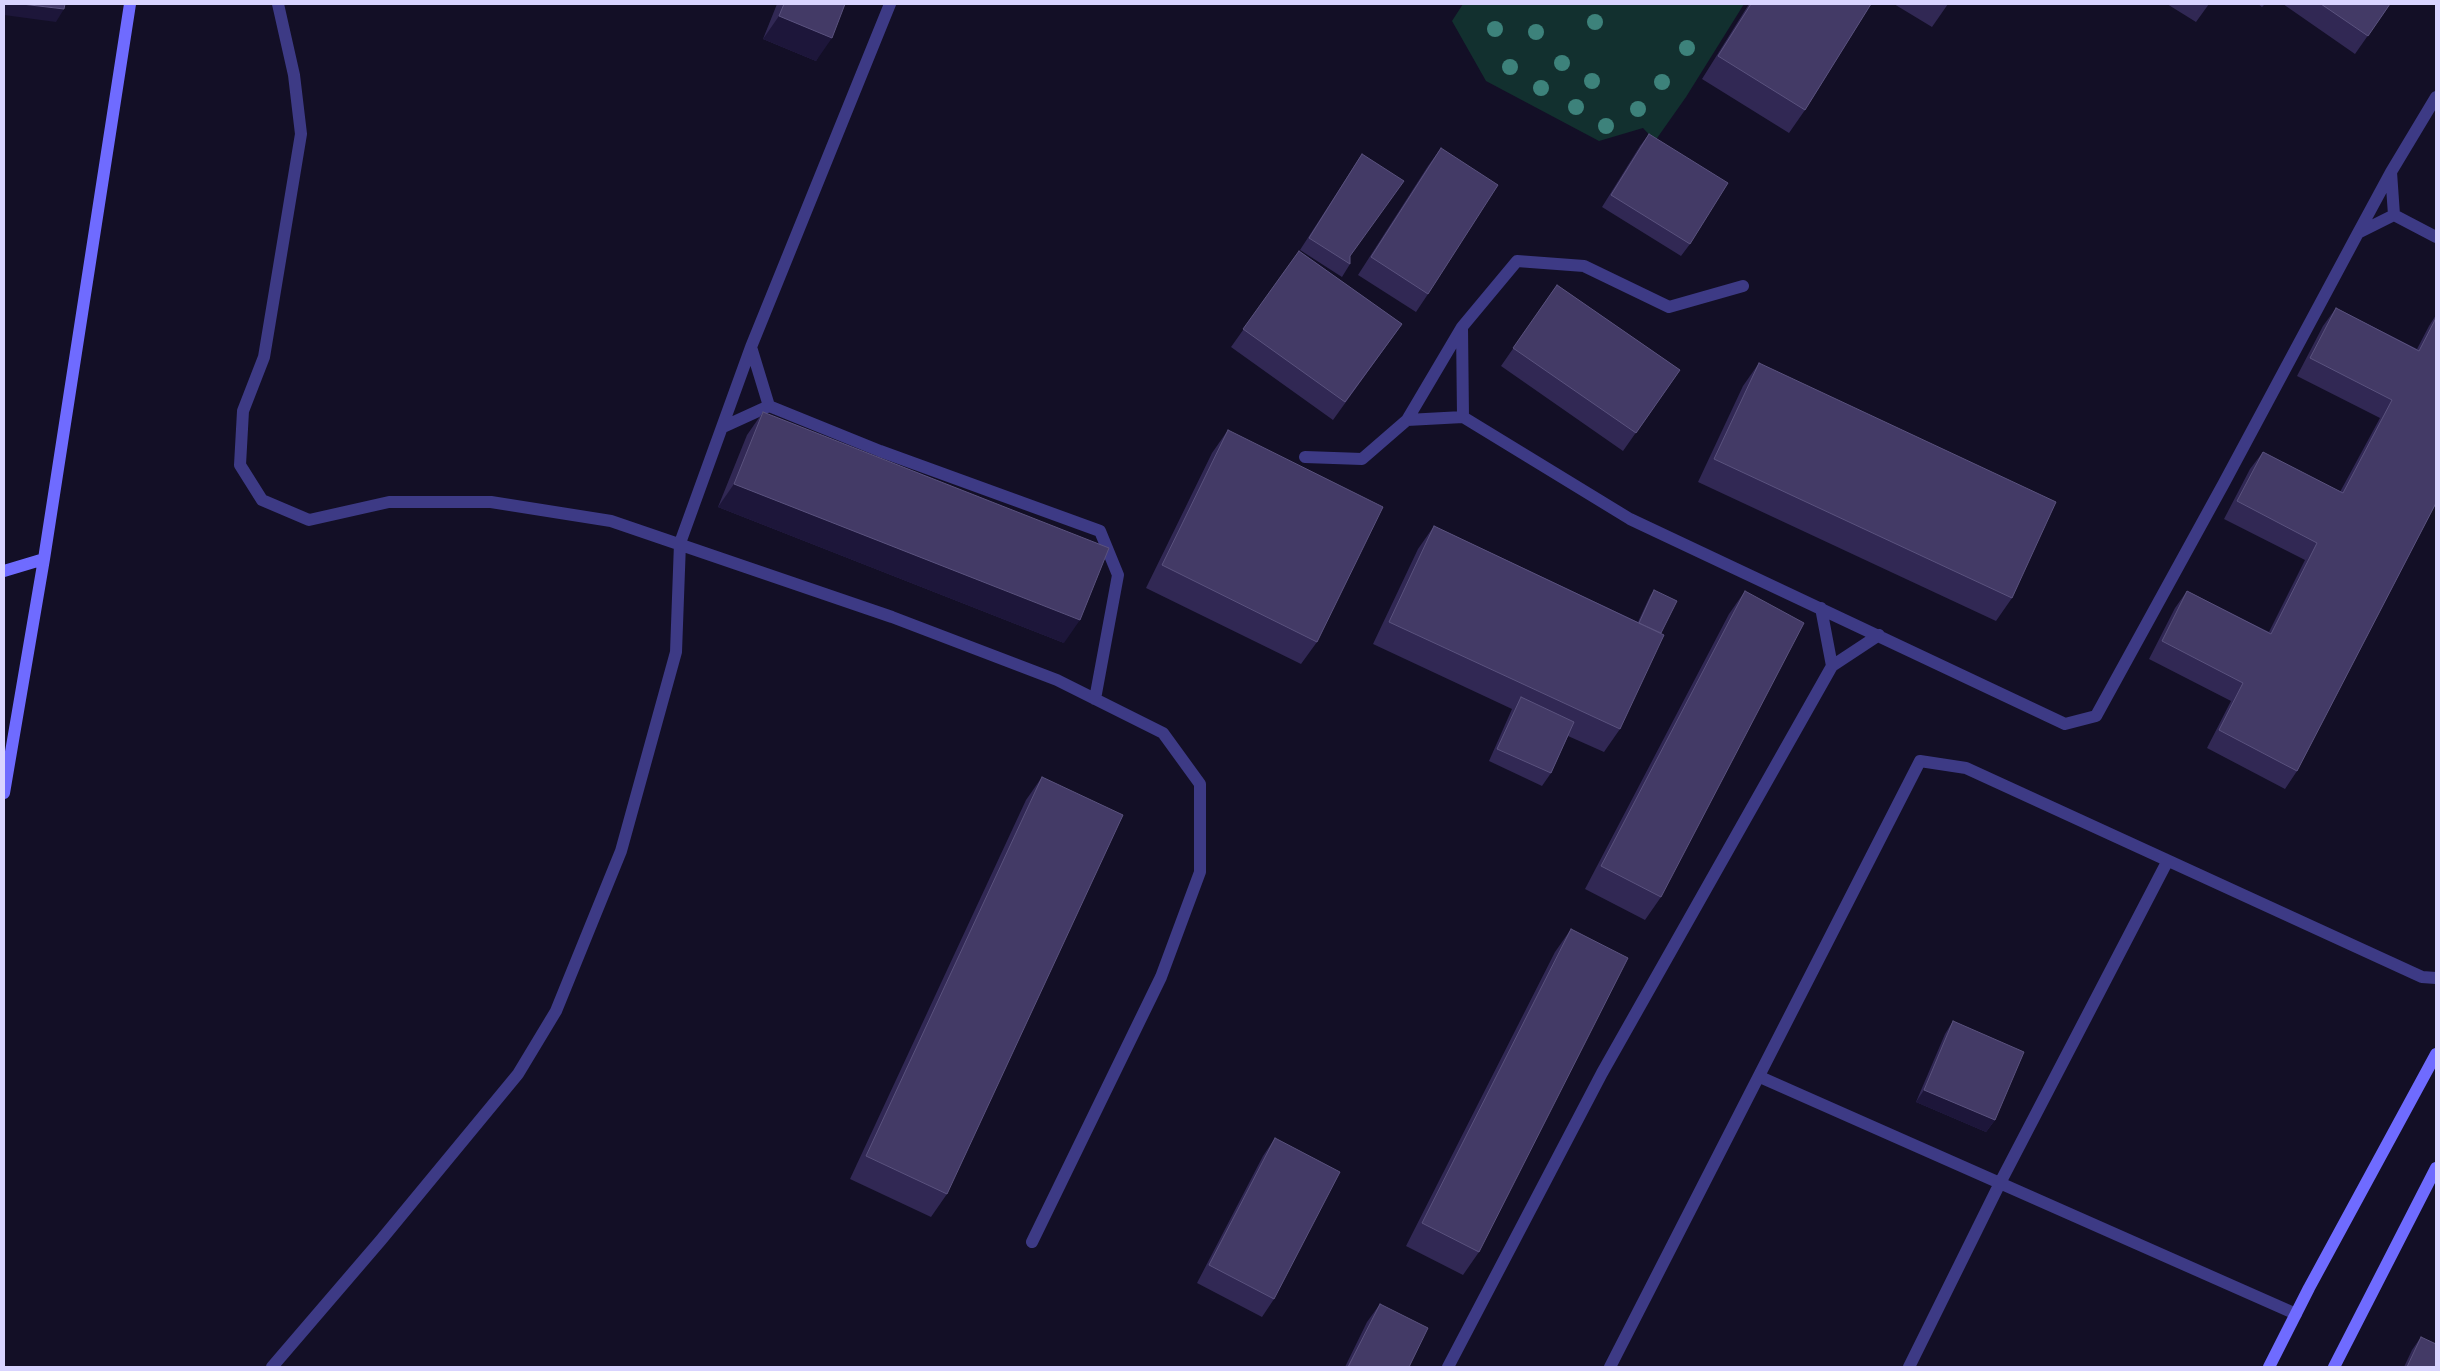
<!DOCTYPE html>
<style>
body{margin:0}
#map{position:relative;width:2440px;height:1371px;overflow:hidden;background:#130f26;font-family:"PT Sans",sans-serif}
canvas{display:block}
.frame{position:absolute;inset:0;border:5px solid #d9d4ff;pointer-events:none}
</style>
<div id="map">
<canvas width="2440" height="1371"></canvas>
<div class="frame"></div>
</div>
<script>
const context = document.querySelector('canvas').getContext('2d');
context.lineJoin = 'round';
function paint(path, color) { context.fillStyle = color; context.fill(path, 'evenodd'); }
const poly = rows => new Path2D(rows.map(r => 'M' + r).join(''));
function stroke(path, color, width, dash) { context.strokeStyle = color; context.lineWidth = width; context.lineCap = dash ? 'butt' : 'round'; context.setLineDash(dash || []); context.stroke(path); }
paint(poly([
 [1463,4,1744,4,1686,97,1655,141,1643,128,1599,141,1486,81,1452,21]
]), '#12302f');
stroke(poly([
 [278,4,294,75,301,134,264,357,243,411,240,465,262,500,309,520,389,502,491,502,611,521,892,617,1057,680,1163,733,1200,784,1200,872,1161,977,1032,1242],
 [2391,172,2436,97],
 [2358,233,2391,172,2394,215],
 [1462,327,1517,261,1584,266,1669,307,1743,286],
 [751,347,769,406],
 [1407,420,1462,327,1463,417],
 [723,427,769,406,880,451,1100,531,1118,575,1095,699],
 [1305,457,1362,459,1407,420,1463,417,1630,519,2065,724,2096,716,2224,483,2358,233,2394,215,2436,237],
 [1821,608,1832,666,1879,635],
 [1760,1077,2296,1314],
 [272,1367,381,1240,518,1074,556,1011,621,851,676,652,680,543,751,347,890,4],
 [1448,1367,1602,1073,1832,666],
 [1610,1367,1920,761,1966,768,2422,977,2436,978],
 [1909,1367,2000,1183,2167,862]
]), '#3d3a85', 12);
stroke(poly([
 [4,571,44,559],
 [4,793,44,559,130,4],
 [2269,1367,2309,1288,2436,1054],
 [2334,1367,2436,1168]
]), '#6f6bff', 12);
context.fillStyle = '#3d827b';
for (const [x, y] of [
 [1595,22],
 [1495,29],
 [1536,32],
 [1687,48],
 [1562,63],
 [1510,67],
 [1592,81],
 [1662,82],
 [1541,88],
 [1576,107],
 [1638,109],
 [1606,126]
]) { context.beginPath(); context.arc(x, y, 8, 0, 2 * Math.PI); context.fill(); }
paint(poly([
 [777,4,845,4,816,61,763,39],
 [1749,4,1871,4,1805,110,1789,133,1702,79],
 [1894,4,1948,4,1932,27],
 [2167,4,2209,4,2196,22],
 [2258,4,2265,4,2262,7],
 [2283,4,2390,4,2355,54],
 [1649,134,1690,244,1681,256,1602,207,1640,146],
 [1441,148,1428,294,1416,312,1358,275,1428,166],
 [1362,154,1350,256,1350,264,1342,277,1300,250],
 [1299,251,1402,324,1333,420,1231,347],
 [1557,285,1680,370,1623,451,1501,366],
 [2336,308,2417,349,2429,326,2436,315,2436,503,2297,771,2285,789,2207,748,2231,701,2149,659,2175,608,2187,591,2269,632,2305,560,2224,519,2250,469,2263,452,2340,492,2380,418,2297,376,2323,326],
 [1759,363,2012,598,1996,621,1698,482,1743,386],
 [763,412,1064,643,718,507,747,435],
 [1228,430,1317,642,1301,664,1146,588,1212,453],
 [1434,526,1638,622,1650,596,1654,590,1661,633,1620,729,1604,752,1568,736,1551,773,1542,786,1489,761,1512,709,1373,644,1418,549],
 [1745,591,1661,897,1645,920,1585,889,1729,614],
 [1042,777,947,1194,931,1217,850,1179,1026,800],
 [1571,929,1479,1252,1463,1275,1406,1246,1555,952],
 [1953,1021,1995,1120,1986,1132,1916,1102,1945,1034],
 [1275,1138,1274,1299,1262,1317,1197,1283,1263,1156],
 [1380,1304,1409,1367,1345,1367,1367,1322],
 [2421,1337,2436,1367,2404,1367,2412,1350]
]), '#312854');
paint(poly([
 [4,4,22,4,64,9,56,22,4,15],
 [779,16,832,38,816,61,763,39],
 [734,484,1080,620,1064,643,718,507],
 [1924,1090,1995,1120,1986,1132,1916,1102]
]), '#1d163a');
const building = poly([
 [22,4,65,4,64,9,22,4],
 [784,4,845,4,832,38,779,16,784,4],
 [1751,4,1871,4,1805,110,1718,56,1751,4],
 [2321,4,2390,4,2368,36,2321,4],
 [1649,134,1728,183,1690,244,1611,195,1649,134],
 [1441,148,1498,185,1428,294,1371,257,1441,148],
 [1362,154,1404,181,1350,256,1350,264,1309,238,1362,154],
 [1299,251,1402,324,1345,402,1243,329,1299,251],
 [1557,285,1680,370,1636,433,1513,348,1557,285],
 [2336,308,2419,351,2436,318,2436,503,2297,771,2219,730,2243,683,2162,641,2187,591,2271,634,2317,543,2237,501,2263,452,2343,493,2392,400,2310,358,2336,308],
 [1759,363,2056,502,2012,598,1714,459,1759,363],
 [763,412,1109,548,1080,620,734,484,763,412],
 [1228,430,1383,507,1317,642,1162,565,1228,430],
 [1434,526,1664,635,1620,729,1389,622,1434,526],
 [1654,590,1677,601,1661,633,1639,623,1654,590],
 [1745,591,1804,623,1661,897,1601,866,1745,591],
 [1521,697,1574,722,1551,773,1497,749,1521,697],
 [1042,777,1123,815,947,1194,866,1156,1042,777],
 [1571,929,1628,958,1479,1252,1422,1223,1571,929],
 [1953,1021,2024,1052,1995,1120,1924,1090,1953,1021],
 [1275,1138,1340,1172,1274,1299,1209,1265,1275,1138],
 [1380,1304,1428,1328,1409,1367,1348,1367,1380,1304],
 [2421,1337,2436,1344,2436,1367,2407,1367,2421,1337]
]);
paint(building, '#433a66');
stroke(building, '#5a527e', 1);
</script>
